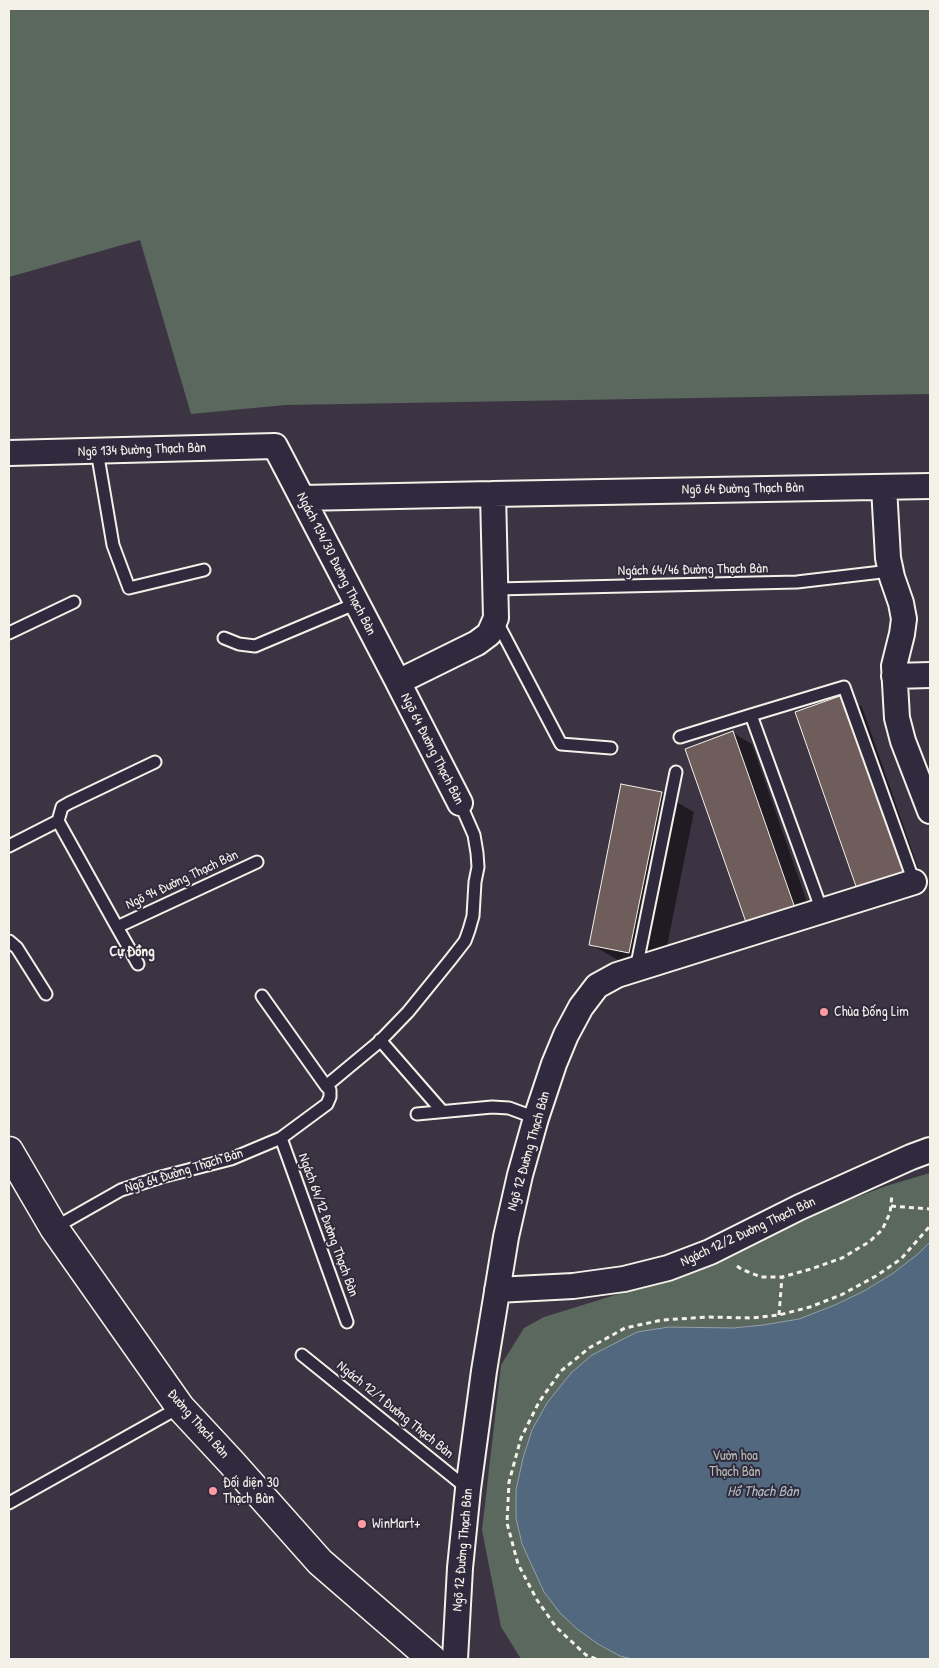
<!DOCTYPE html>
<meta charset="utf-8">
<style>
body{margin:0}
#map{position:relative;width:939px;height:1668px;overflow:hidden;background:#3c3443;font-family:"Patrick Hand",sans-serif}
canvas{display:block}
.frame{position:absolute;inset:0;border:10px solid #f4f1e8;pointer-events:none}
</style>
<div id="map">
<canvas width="939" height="1668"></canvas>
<div class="frame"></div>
</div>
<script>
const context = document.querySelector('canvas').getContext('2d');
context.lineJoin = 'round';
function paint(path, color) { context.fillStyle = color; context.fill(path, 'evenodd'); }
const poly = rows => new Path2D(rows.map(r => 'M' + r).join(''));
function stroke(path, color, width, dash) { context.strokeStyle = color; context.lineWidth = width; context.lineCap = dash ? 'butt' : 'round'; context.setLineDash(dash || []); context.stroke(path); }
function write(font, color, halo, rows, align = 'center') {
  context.font = font + ' "Patrick Hand",sans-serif'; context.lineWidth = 4; context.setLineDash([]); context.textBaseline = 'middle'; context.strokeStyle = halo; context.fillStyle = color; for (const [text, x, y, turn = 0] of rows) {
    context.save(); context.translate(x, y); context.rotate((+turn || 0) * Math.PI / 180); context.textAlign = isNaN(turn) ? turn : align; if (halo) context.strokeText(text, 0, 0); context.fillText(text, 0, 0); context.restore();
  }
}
paint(poly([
 [9,9,930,9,930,394,285,405,191,414,140,240,9,277],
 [930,1173,930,1659,521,1659,501,1627,482,1530,501,1365,524,1328,544,1317,709,1266,821,1211,886,1186]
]), '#5b685e');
const water = poly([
 [930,1242,930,1659,633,1659,620,1656,598,1644,577,1629,560,1613,544,1592,522,1544,516,1518,516,1490,523,1458,532,1430,547,1403,571,1373,592,1355,637,1332,669,1327,733,1328,763,1325,799,1319,835,1305,864,1291,892,1274,918,1254,930,1242]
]);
paint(water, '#52687e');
stroke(water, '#939fa8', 1);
paint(poly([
 [843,696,862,707,924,885,878,902],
 [733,733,752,744,814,922,768,938],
 [661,793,694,812,662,971,623,963,590,944]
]), '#0007');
const building = poly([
 [843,695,906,874,858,892,795,712,843,695],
 [733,731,796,911,748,928,685,749,733,731],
 [621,784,662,792,629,953,589,945,621,784]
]);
paint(building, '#6e5d5b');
stroke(building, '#f4f1e8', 1);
const service = poly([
 [97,451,113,545,129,588,204,570],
 [496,589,797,582,890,571],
 [496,620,561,744,611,748],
 [9,633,74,602],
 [224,638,239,644,255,646,357,603],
 [751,715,844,687,914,882],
 [680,737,751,715,822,911],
 [58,821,62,807,69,803,155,762],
 [9,846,58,821,117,927,257,862],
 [117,927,138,964],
 [9,941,17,948,46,994],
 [636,969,676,772],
 [262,996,326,1086],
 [380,1040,442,1111],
 [417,1114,492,1107,509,1108,536,1118],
 [281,1138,347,1322],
 [54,1228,121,1190,161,1177,231,1159,281,1138,327,1104,330,1097,330,1090,326,1086,379,1042,408,1012,451,959,465,941,469,930,473,916,475,882,478,867,477,853,474,835,460,803],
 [302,1355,468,1489],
 [9,1503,180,1407]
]);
const minor = poly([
 [9,453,275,446,398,682],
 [884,487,888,558,892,577,901,603,904,619,902,634,894,666,897,718,903,741,930,811],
 [302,498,493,494],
 [894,676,930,675],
 [460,803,398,682,477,643,489,634,496,618,493,494,930,486],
 [497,1290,573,1286,624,1279,668,1268,710,1252,800,1207,911,1157,930,1150],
 [455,1659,460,1568,468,1489,484,1371,506,1237,520,1175,536,1118,554,1064,566,1035,581,1007,597,986,617,975,914,882]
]);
const secondary = poly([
 [9,1151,54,1228,180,1407,232,1463,320,1562,432,1659]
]);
stroke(service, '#f4f1e8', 15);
stroke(minor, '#f4f1e8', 28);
stroke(secondary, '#f4f1e8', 31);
stroke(poly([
 [891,1206,930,1209],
 [737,1266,741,1269,761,1277,782,1277,811,1269,842,1258,869,1242,882,1230,890,1213,892,1195],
 [779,1315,782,1277],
 [596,1659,586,1655,556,1627,537,1600,518,1564,507,1523,509,1482,521,1438,539,1402,561,1371,589,1348,625,1328,662,1320,708,1317,752,1318,779,1315,810,1307,841,1295,876,1276,901,1259,930,1226]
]), '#f4f1e8', 3, [5, 4]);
stroke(service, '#2f2a3d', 11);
stroke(minor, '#2f2a3d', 24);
stroke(secondary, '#2f2a3d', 28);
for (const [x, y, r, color] of [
 [824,1012,5,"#ff9aa2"],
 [213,1491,5,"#ff9aa2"],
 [362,1524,5,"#ff9aa2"]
]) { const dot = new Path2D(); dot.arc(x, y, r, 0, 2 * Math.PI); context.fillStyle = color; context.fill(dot); stroke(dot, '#2f2a3d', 2); }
write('14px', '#f4f1e8', '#2f2a3d', [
 ["Ngõ 134 Đường Thạch Bàn",142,450,-2],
 ["Ngõ 64 Đường Thạch Bàn",743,489,-1],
 ["Ngách 134/30 Đường Thạch Bàn",336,564,63],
 ["Ngách 64/46 Đường Thạch Bàn",693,570,-1],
 ["Ngõ 64 Đường Thạch Bàn",432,749,63],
 ["Ngõ 94 Đường Thạch Bàn",182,880,-25],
 ["Ngõ 12 Đường Thạch Bàn",529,1151,-74],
 ["Ngõ 64 Đường Thạch Bàn",184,1171,-17],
 ["Ngách 64/12 Đường Thạch Bàn",328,1225,70],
 ["Ngách 12/2 Đường Thạch Bàn",748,1232,-25],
 ["Ngách 12/1 Đường Thạch Bàn",395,1410,39],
 ["Đường Thạch Bàn",198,1424,49],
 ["Ngõ 12 Đường Thạch Bàn",463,1550,-85]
]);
write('14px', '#f4f1e8', '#2f2a3d', [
 ["Chùa Đống Lim",834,1012],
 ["Đối diện 30",223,1483],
 ["Thạch Bàn",223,1499],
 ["WinMart+",372,1524]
], 'left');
write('14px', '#b7bab1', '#2f2a3d', [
 ["Vườn hoa",735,1456],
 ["Thạch Bàn",735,1472]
]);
write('bold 15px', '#f4f1e8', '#2f2a3d', [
 ["Cự Đồng",132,952]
]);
write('italic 15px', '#b3babe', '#2f2a3d', [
 ["Hồ Thạch Bàn",763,1492]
]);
</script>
